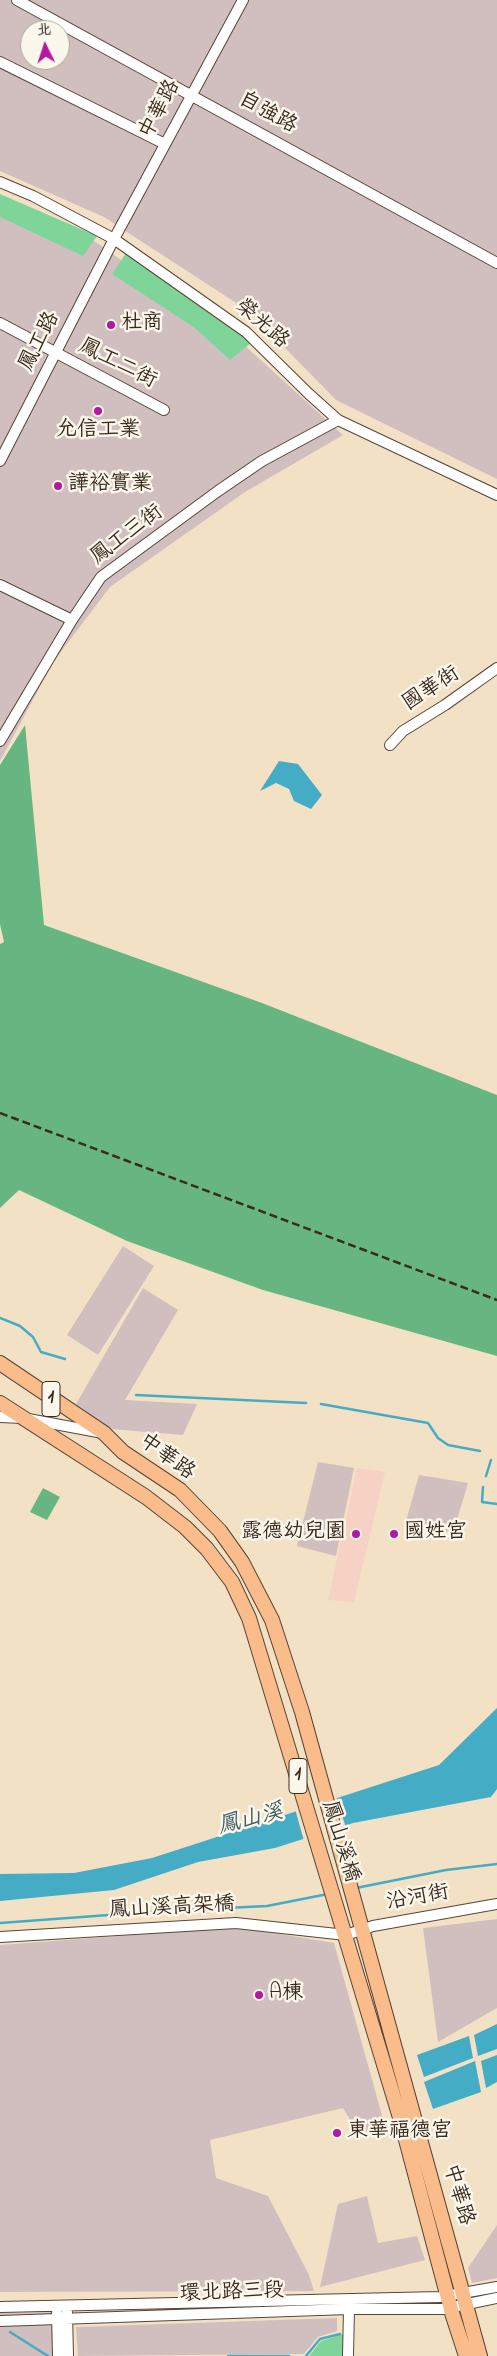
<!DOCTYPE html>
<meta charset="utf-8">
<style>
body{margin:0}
#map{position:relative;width:497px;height:2356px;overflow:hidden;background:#f3e1c5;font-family:"Indie Flower","LXGW WenKai TC",sans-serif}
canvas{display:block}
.north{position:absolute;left:20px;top:20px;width:50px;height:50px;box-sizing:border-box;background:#fbf7ec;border:1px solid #aea59a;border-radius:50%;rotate:356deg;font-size:14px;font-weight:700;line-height:20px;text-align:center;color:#3b2a1e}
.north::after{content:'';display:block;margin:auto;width:18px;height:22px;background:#b5179e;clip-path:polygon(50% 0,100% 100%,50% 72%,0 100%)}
</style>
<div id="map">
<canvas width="497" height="2356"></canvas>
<div class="north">北</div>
</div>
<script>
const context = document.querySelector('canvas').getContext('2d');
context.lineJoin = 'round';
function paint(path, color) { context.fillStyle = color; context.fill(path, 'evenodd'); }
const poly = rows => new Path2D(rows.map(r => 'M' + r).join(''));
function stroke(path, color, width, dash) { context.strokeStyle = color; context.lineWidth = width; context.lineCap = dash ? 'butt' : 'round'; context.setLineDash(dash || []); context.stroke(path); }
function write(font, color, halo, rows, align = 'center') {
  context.font = font + ' "Indie Flower","LXGW WenKai TC",sans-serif'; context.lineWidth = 5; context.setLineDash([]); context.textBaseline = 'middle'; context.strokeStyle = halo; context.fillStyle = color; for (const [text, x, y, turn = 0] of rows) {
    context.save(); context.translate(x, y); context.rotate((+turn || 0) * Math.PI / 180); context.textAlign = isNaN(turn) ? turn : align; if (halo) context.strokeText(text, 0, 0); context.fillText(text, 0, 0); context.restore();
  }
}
paint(poly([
 [357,1468,385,1472,354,1602,328,1600]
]), '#f6d2c5');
paint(poly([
 [0,0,497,0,497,479,336,400,250,312,104,217,0,171],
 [30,30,60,30,60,60,30,60],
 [0,199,81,232,243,344,343,435,245,492,110,587,54,661,0,761],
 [123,1246,154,1266,98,1355,67,1335],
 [143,1288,178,1310,125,1400,197,1404,183,1435,111,1429,76,1404],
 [318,1462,354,1468,336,1556,297,1546],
 [419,1475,468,1483,453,1533,406,1521],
 [497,1919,497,2008,438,2042,423,1928],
 [238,1927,334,1943,388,2137,356,2130,343,2108,210,2140,216,2178,268,2196,309,2275,314,2291,0,2292,0,1945],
 [367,2196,378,2243,417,2236,425,2260,320,2287,338,2204],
 [497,2225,497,2278,472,2283,468,2268],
 [61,2312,62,2356,0,2356,0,2313],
 [337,2318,337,2331,318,2337,304,2354,78,2356,76,2327]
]), '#d1bfbf');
paint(poly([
 [0,194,97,236,83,256,0,217],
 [126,253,252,342,230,360,195,328,112,274],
 [343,2334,343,2356,309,2356,321,2341]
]), '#7fd599');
paint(poly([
 [25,725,44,925,262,1003,497,1095,497,1356,263,1290,127,1241,19,1190,0,1208,0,944,4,942,0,924,0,765],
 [43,1488,60,1497,47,1520,30,1512]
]), '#67b681');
paint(poly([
 [279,761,298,764,322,795,311,809,294,801,289,789,276,783,260,791],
 [497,1708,497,1789,491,1797,353,1823,275,1848,198,1862,114,1890,0,1901,0,1874,74,1873,152,1858,439,1765],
 [497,2024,497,2049,478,2056,474,2035],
 [469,2036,473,2058,424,2077,417,2055],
 [497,2055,497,2082,486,2088,481,2061],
 [475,2061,481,2092,433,2109,424,2082]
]), '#45acc5');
paint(poly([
 [336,1796,346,1828,304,1841,295,1809]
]), '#f3e1c5');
stroke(poly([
 [0,1318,20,1326,33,1337,41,1352,65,1359],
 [136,1395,306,1403],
 [321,1404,428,1423,438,1438,448,1445,480,1451],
 [486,1476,491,1460],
 [483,1487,482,1502,497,1504],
 [356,1888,446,1870,497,1864],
 [0,1923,163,1911,267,1906,328,1894],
 [10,2332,48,2356],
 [228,2356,289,2356],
 [306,2356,320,2339,340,2334]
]), '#45acc5', 2.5);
const minor = poly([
 [17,0,497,263],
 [0,62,165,144],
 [0,182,33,196,114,239,246,332,309,394,338,420,497,495],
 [0,323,164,410],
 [0,461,114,239,243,0],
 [0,585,72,620],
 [0,741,72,620,101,577,218,491,262,461,338,420],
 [390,745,403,731,445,705,497,668],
 [0,1417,23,1418,103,1433],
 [0,1937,236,1923,346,1935,373,1926,497,1904],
 [0,2307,440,2297,497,2287],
 [67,2312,68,2356],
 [57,2313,58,2356],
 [0,2321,349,2309,443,2309,497,2298],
 [348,2356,349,2309]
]);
const major = poly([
 [0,1363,104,1433,123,1452,180,1490,220,1531,242,1562,272,1620,302,1712,480,2356],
 [0,1403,146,1497,185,1527,207,1549,232,1582,249,1618,401,2121,452,2313,466,2356]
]);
stroke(minor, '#574537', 12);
stroke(major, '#574537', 16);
stroke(minor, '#fff', 10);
stroke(major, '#f9bc8a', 14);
stroke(poly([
 [0,1113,497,1300]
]), '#3b2a1e', 2.5, [8, 4]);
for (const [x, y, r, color] of [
 [111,325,5,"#b5179e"],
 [98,411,5,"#b5179e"],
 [58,486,5,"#b5179e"],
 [356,1534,5,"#b5179e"],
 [394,1534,5,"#b5179e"],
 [259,1995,5,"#b5179e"],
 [337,2133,5,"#b5179e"]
]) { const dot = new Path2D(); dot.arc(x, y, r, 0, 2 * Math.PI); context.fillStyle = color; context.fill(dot); stroke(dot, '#fbf7ec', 2); }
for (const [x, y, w] of [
 [51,1399,18],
 [298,1776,18]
]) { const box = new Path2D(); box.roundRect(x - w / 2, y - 17.5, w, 35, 4); context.fillStyle = '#fbf7ec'; context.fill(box); stroke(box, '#3b2a1e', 1); }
write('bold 20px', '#3b2a1e', null, [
 ["1",51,1399],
 ["1",298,1776]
]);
write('21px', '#3b2a1e', '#fbf7ec', [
 ["中華路",161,110,-62],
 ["自強路",267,114,29],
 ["榮光路",261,325,41],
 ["鳳工路",41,342,-63],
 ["鳳工二街",117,365,27],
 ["鳳工三街",128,536,-37],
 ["國華街",432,690,-33],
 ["中華路",166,1458,36],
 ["鳳山溪橋",339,1842,73],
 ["沿河街",418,1899,-10],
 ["鳳山溪高架橋",172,1909,-3],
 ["中華路",457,2195,74],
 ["環北路三段",232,2294,-2]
]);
write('21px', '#3b2a1e', '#fbf7ec', [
 ["杜商",121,325],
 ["允信工業",98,432,"center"],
 ["譁裕實業",68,486],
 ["露德幼兒園",346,1534,"right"],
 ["國姓宫",404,1534],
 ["A棟",269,1995],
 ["東華福德宮",347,2133]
], 'left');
write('italic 22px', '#3f5e61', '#fbf7ec', [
 ["鳳山溪",251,1821,-14]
]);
</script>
